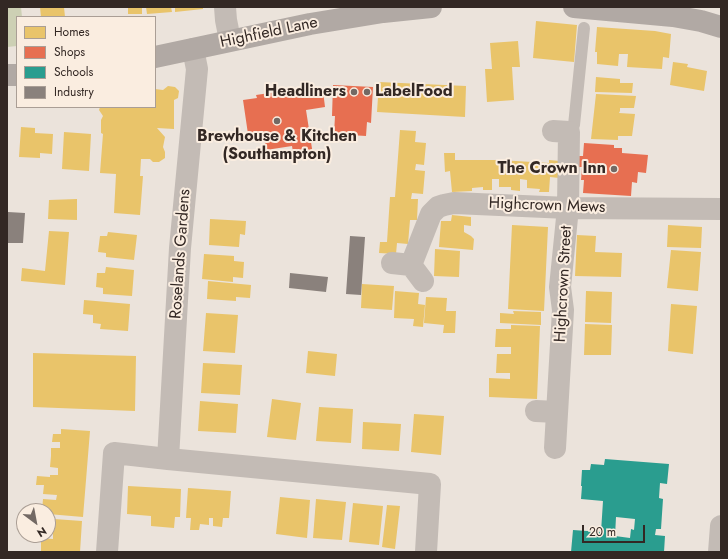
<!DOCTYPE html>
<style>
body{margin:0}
#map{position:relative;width:728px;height:559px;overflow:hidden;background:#ebe3db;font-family:Jost,sans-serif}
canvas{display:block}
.frame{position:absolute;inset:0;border:8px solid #332824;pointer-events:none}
.legend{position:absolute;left:16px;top:16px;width:140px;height:92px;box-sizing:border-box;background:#faede0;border:1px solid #aa9e95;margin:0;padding:5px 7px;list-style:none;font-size:12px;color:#332824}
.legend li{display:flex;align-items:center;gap:8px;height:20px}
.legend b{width:20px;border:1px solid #aa9e95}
.north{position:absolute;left:16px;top:503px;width:40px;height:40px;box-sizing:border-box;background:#faede0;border:1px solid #aa9e95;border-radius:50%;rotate:148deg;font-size:11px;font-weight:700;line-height:16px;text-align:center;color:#332824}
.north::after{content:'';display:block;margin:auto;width:14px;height:18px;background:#736964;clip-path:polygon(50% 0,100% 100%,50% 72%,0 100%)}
.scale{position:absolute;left:582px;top:525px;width:63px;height:18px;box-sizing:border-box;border:2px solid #332824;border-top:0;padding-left:5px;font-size:12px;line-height:14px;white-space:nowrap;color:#332824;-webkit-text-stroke:3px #faede0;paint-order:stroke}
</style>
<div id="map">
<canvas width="728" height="559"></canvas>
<div class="frame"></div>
<ul class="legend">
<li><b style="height:11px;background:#e9c46a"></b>Homes</li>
<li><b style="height:11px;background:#e76f51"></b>Shops</li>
<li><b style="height:11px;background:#2a9d8f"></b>Schools</li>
<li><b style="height:11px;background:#8a817c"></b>Industry</li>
</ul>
<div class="north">N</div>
<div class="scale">20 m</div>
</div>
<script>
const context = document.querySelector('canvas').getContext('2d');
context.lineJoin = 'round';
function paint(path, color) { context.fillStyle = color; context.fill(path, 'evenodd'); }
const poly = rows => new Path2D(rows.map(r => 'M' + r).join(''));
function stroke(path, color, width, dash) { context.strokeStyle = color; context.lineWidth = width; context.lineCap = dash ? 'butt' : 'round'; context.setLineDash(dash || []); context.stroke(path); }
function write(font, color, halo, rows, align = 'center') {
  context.font = font + ' Jost,sans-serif'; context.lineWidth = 4; context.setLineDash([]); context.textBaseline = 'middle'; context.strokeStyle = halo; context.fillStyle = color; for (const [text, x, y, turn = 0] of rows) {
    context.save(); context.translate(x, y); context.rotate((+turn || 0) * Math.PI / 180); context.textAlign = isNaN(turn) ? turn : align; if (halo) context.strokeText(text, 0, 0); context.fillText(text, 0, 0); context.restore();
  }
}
paint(poly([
 [7,7,21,7,22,17,17,17,17,46,7,47]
]), '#cdd0b4');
paint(poly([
 [40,7,64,7,65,17,41,17],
 [128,7,142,7,142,14,128,14],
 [146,7,171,7,172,12,147,14],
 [175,7,203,7,203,9,175,12],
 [536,21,577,25,574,62,533,58],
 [597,27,655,31,671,34,669,58,663,57,662,69,627,67,628,54,619,54,618,66,597,64,597,52,595,52],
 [518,41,520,67,512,67,514,100,487,102,485,69,492,69,490,43],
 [673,62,688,64,687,67,707,71,704,91,670,85],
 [596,77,620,79,620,83,633,83,632,93,595,92],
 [379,82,466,86,465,117,377,112],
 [168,86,175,87,179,91,178,98,174,100,174,129,157,128,165,137,163,147,165,152,165,158,159,162,153,162,150,159,141,159,140,176,143,176,140,215,114,213,116,174,100,173,103,134,101,133,101,120,103,116,99,110,100,107,155,107,155,89,163,90],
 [596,94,636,96,634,108,620,108,620,111,619,113,635,114,632,136,618,136,618,140,591,139],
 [21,127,35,128,35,133,53,134,52,154,40,153,40,158,19,157],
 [400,130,416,131,415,142,426,143,424,165,416,164,415,170,425,171,423,194,412,193,411,199,418,199,417,220,410,220,408,244,397,243,396,254,379,253,380,242,387,242,390,197,395,197],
 [64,132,91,134,89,171,62,169],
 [444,153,455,153,455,160,499,160,549,163,549,160,560,161,559,178,550,177,549,192,539,192,540,189,527,188,527,180,520,179,520,191,511,190,511,187,499,187,499,179,492,179,492,190,483,190,483,187,472,188,472,191,452,192,450,171,445,172],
 [77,199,77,220,48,219,49,200],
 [452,215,471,217,471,226,464,225,464,232,471,236,474,239,473,250,439,247,441,221,451,221],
 [210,219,246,221,245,235,240,234,239,247,209,245],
 [512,225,548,227,544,311,508,309],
 [668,225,702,227,701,248,667,247],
 [49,231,69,232,65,285,21,281,22,268,45,271],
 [108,232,137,235,134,260,106,257,106,253,98,252,100,236,107,236],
 [577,235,596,236,595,252,622,253,621,277,575,276],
 [435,249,460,251,459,277,434,276],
 [671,250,701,252,698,291,667,288],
 [204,254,234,256,234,261,244,262,243,278,233,277,233,282,202,279],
 [106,267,134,270,132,296,103,294,103,288,96,287,97,273,105,273],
 [208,281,251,285,250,298,236,297,236,301,207,299],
 [362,284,394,286,392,310,361,308],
 [395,291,419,293,418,304,425,305,423,327,413,326,414,319,394,318],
 [586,291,612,292,611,323,585,322],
 [426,297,447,298,446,311,456,311,455,333,443,333,444,325,424,323],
 [84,300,130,304,128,331,100,329,101,324,93,323,93,315,83,314],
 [671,304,697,306,693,354,668,351],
 [513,311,541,312,541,325,500,323,500,313,514,314],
 [206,313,238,315,235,353,203,351],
 [585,324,612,325,611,355,584,355],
 [511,325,540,326,537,399,489,397,489,378,510,379,510,373,496,373,497,354,511,354,511,347,495,347,496,329,511,329],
 [308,351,337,354,335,376,306,373],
 [33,353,136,356,135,411,33,407],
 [203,363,242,365,240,395,201,393],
 [272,399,301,403,296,440,267,437],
 [200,401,238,404,236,433,198,431],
 [319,407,353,409,351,443,316,441],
 [414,414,444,416,441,455,411,452],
 [363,422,401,424,399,451,362,449],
 [61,429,90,431,83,517,48,514,48,511,42,511,43,499,56,500,57,495,43,494,44,485,36,485,37,476,50,477,50,475,58,475,58,468,50,467,51,456,51,448,60,448,60,442,52,442,53,434,61,434],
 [128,486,181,489,180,517,175,517,174,528,151,526,151,516,127,514],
 [188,488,231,491,229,518,223,518,222,527,213,526,213,518,209,518,209,525,200,524,199,530,190,530,191,518,186,518],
 [280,497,310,500,307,538,276,534],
 [316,499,346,502,342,540,313,538],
 [353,503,383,506,379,545,349,542],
 [387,505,400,506,395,549,382,547],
 [54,519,82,521,80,552,41,552,41,538,53,539,53,534,48,534,48,524,54,524]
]), '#e9c46a');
paint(poly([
 [333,85,373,87,371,123,367,122,366,136,334,134,335,116,332,116],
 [303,88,303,94,323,91,325,107,306,110,313,155,294,158,292,146,266,150,263,131,248,134,243,100,257,98,256,95],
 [584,143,614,145,614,148,622,148,622,153,648,155,646,173,638,172,637,183,632,182,631,196,583,193,584,180,581,180,582,167,578,167,579,156,583,156]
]), '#e76f51');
paint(poly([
 [605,459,669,464,667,484,660,483,659,498,663,499,661,529,656,529,655,535,665,536,664,552,571,552,573,530,601,532,603,501,581,499,582,486,581,486,582,470,590,470,591,464,604,465],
 [616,517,635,519,634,530,631,529,630,538,615,536]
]), '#2a9d8f');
paint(poly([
 [8,212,25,213,23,243,7,243],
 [350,236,365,237,361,295,346,294],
 [290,273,328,277,326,292,289,288]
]), '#8a817c');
stroke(poly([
 [569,132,574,125,584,28]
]), '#c3bbb5', 12);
stroke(poly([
 [225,7,226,20,230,40],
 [553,131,569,132,568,208,560,287,563,310,555,448],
 [392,263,411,265],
 [423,281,411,265,431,214,438,207,444,205,454,203,568,208,721,209],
 [536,411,557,412],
 [168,459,180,248,197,69,193,49],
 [107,552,114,453,168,459,430,484,426,552],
 [719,552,721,526]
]), '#c3bbb5', 22);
stroke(poly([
 [574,7,673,16,701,21,721,27],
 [155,57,310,24,383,12,431,7],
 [7,75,17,75]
]), '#b1a9a4', 22);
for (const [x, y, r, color] of [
 [354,92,4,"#736964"],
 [367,92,4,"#736964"],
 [277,121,4,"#736964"],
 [614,169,4,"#736964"]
]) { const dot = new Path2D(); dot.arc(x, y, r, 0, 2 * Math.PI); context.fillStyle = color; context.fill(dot); stroke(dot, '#faede0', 1.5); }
write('16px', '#332824', '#faede0', [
 ["Highfield Lane",269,33,-12],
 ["Highcrown Mews",547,206,2],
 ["Roselands Gardens",181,254,-86],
 ["Highcrown Street",564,284,-87]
]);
write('bold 16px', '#332824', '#faede0', [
 ["Headliners",346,92],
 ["LabelFood",375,92,"left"],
 ["Brewhouse & Kitchen",277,137,"center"],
 ["(Southampton)",277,155,"center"],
 ["The Crown Inn",606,169]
], 'right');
</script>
